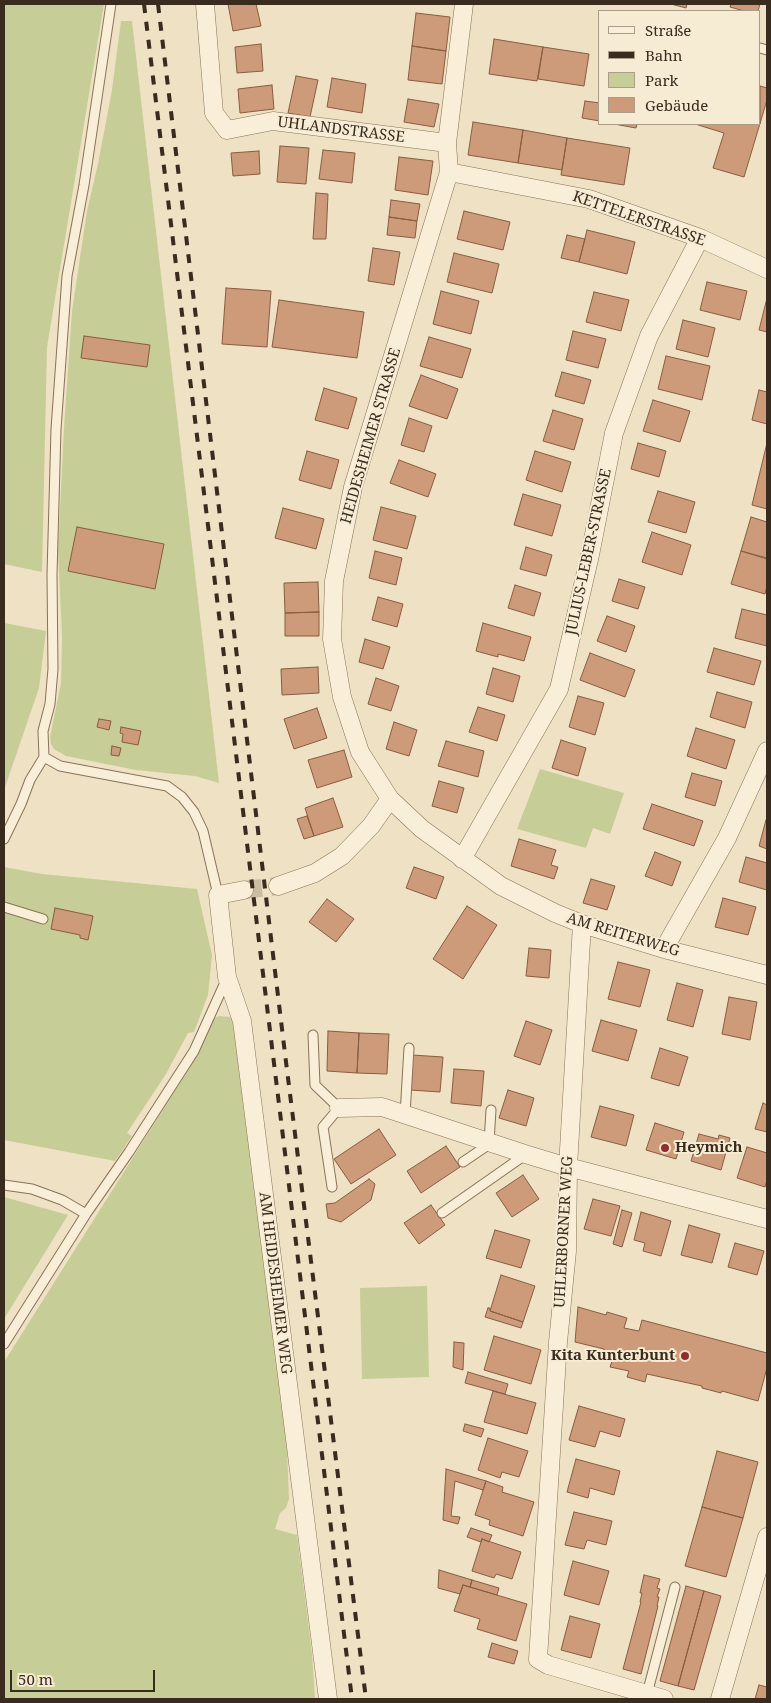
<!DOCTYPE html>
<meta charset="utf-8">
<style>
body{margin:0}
#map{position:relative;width:771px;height:1703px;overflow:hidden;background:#eee1c4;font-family:"Noto Serif",serif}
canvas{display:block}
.frame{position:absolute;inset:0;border:5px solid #392b1e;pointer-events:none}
.legend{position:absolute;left:598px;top:10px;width:162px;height:115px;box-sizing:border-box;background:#f6ebd3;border:1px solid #aa9e8b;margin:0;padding:6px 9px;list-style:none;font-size:15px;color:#392b1e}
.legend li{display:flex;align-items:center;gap:10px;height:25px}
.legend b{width:25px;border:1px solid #aa9e8b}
.scale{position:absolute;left:10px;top:1670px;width:145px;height:22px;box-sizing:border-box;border:2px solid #392b1e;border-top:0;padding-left:6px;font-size:15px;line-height:18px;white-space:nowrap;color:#392b1e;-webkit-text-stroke:4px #f6ebd3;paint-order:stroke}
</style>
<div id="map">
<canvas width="771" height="1703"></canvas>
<div class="frame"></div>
<ul class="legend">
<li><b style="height:6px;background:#f9eed7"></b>Straße</li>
<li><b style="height:6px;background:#392b1e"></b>Bahn</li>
<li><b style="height:14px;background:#c7cd97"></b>Park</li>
<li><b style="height:14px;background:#cd9b79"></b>Gebäude</li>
</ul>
<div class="scale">50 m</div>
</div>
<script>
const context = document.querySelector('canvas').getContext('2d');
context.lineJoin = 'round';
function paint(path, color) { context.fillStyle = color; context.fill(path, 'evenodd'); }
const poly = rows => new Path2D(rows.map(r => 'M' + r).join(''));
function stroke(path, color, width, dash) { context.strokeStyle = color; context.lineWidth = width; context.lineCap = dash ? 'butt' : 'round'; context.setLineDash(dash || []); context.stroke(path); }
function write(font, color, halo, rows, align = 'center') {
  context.font = font + ' "Noto Serif",serif'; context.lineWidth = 4; context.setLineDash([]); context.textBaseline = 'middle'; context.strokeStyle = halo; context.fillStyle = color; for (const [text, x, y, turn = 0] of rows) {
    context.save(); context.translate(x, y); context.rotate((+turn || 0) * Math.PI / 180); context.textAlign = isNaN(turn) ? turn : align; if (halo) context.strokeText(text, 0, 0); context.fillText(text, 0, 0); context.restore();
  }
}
paint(poly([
 [4,4,104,4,47,347,42,572,4,564],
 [121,21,132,21,219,783,195,776,136,770,66,756,54,749,51,744,50,737,61,683,62,637,58,550,64,428,72,311,87,211,98,164,112,90],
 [4,623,46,631,39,688,4,790],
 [540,769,624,793,610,834,593,828,586,848,517,829],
 [4,867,42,874,197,889,212,955,208,995,194,1032,188,1033,166,1074,127,1133,132,1136,115,1161,4,1140],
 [219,1016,230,1017,235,1022,286,1423,289,1499,286,1508,280,1513,275,1529,297,1535,312,1654,315,1699,4,1699,4,1362,190,1067,214,1018],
 [4,1197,68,1215,4,1319],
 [427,1286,429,1377,362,1379,360,1288]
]), '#c7cd97');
const building = poly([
 [228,4,256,4,261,26,233,31,228,4],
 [671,4,687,4,686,8,671,4],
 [731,4,760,4,758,11,744,11,730,7,731,4],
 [416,13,450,17,446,51,412,46,416,13],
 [494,39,543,47,537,81,489,74,494,39],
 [261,44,263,71,237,73,235,47,261,44],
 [412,46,446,51,442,84,408,80,412,46],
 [543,47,589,54,584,86,538,79,543,47],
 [296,76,318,80,310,117,288,113,296,76],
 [332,78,366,84,362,113,327,107,332,78],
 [272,85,274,109,240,113,238,89,272,85],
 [760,86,767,88,767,100,744,177,713,168,724,133,695,124,760,124,760,86],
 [408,99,439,104,434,127,404,122,408,99],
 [585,101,600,103,600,121,582,118,585,101],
 [473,122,523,130,518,163,468,155,473,122],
 [614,124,637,124,636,128,614,124],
 [523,130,567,138,562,170,518,163,523,130],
 [567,138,630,148,624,185,561,175,567,138],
 [280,146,309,148,306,184,277,182,280,146],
 [323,150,355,153,352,183,319,179,323,150],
 [259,151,260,174,233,176,231,153,259,151],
 [399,157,433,161,428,195,395,190,399,157],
 [316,193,328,194,326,239,313,239,316,193],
 [391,200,420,204,417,221,389,217,391,200],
 [464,211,510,222,503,250,457,239,464,211],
 [389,217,417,221,415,238,387,235,389,217],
 [587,230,635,242,627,274,579,262,587,230],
 [567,235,585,239,579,262,561,258,567,235],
 [373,248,400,252,394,285,368,281,373,248],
 [454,253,499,264,492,293,447,282,454,253],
 [707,282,747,291,740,320,700,310,707,282],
 [226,288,271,291,267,347,222,344,226,288],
 [441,291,479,301,471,334,433,324,441,291],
 [594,292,629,300,621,331,586,322,594,292],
 [279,300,364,312,357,358,272,347,279,300],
 [766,302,767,302,767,332,759,330,766,302],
 [683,320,715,328,708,357,676,349,683,320],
 [573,331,606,339,598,368,566,360,573,331],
 [84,336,150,345,147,367,81,358,84,336],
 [429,337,471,349,462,378,420,366,429,337],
 [666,356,710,366,702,400,658,389,666,356],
 [562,372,591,380,584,404,555,396,562,372],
 [421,375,458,389,447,419,409,406,421,375],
 [324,388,357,398,348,429,315,420,324,388],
 [759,390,767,392,767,424,752,420,759,390],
 [653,400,690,411,680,442,643,431,653,400],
 [553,410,583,419,574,450,543,441,553,410],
 [409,418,432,426,424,452,401,445,409,418],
 [638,443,666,451,659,477,631,469,638,443],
 [767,443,767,509,752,505,767,443],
 [307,451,339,460,331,489,299,480,307,451],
 [535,451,571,462,562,492,526,480,535,451],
 [399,460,436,474,428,497,390,483,399,460],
 [658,491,695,502,686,533,648,522,658,491],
 [523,494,561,505,552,536,514,525,523,494],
 [381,507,416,516,407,549,373,540,381,507],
 [283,508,324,519,316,549,275,538,283,508],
 [751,517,767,522,767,558,741,551,751,517],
 [77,527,164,544,155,589,68,571,77,527],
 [652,532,691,545,682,575,642,562,652,532],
 [526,547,552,555,546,576,520,569,526,547],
 [375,551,402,558,396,585,369,578,375,551],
 [741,551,767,559,767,586,765,594,731,584,741,551],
 [619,579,645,587,638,609,612,601,619,579],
 [318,582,319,612,285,613,284,583,318,582],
 [515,585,541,593,534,616,508,608,515,585],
 [378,597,403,604,397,627,372,620,378,597],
 [742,609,767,615,767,646,735,638,742,609],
 [319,612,319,636,285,636,285,613,319,612],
 [607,616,635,626,626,652,597,641,607,616],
 [483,623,531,637,524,661,498,654,498,657,476,651,483,623],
 [365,639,390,647,383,669,359,662,365,639],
 [714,648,761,661,754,685,707,672,714,648],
 [590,653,635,670,625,697,580,680,590,653],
 [318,667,319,693,282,695,281,669,318,667],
 [493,668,520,676,513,702,486,694,493,668],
 [376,678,399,686,391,711,368,704,376,678],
 [717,692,752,702,745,728,710,717,717,692],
 [578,696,604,703,595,735,569,727,578,696],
 [478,707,505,715,497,741,469,732,478,707],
 [317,708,327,738,294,749,284,719,317,708],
 [99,719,111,721,109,730,97,727,99,719],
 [394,722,417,730,409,756,386,749,394,722],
 [121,727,141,731,138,745,122,742,123,734,120,733,121,727],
 [696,728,735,740,726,769,687,756,696,728],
 [561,740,586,748,578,776,552,768,561,740],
 [446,741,484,751,478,777,438,766,446,741],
 [112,746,121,748,119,756,111,755,112,746],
 [344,750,352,777,317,788,308,760,344,750],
 [692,773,722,781,715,806,685,797,692,773],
 [439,781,464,788,457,813,432,806,439,781],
 [333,798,343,827,314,836,305,808,333,798],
 [652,804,703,821,694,846,643,829,652,804],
 [307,816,314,836,304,839,297,819,307,816],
 [766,820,767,820,767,849,759,846,766,820],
 [519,839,556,850,551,865,558,867,554,879,511,866,519,839],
 [655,852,681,862,672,886,645,876,655,852],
 [746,857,767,863,767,890,739,882,746,857],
 [414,867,444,877,436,899,406,888,414,867],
 [591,879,615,886,607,910,583,903,591,879],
 [723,898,756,907,748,935,715,927,723,898],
 [327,899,354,919,336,942,309,922,327,899],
 [467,906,497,925,463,979,433,959,467,906],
 [55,908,93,916,88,940,80,938,80,935,51,929,55,908],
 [529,948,551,950,549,978,526,976,529,948],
 [618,962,650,970,640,1007,608,999,618,962],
 [677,983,703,990,693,1027,667,1020,677,983],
 [729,997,757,1002,750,1040,722,1034,729,997],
 [601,1020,637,1030,628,1061,592,1051,601,1020],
 [526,1021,552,1030,540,1065,514,1056,526,1021],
 [328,1031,359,1033,357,1073,327,1071,328,1031],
 [359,1033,389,1034,387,1074,357,1073,359,1033],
 [660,1048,688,1057,679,1086,651,1078,660,1048],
 [412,1055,443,1057,440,1092,410,1090,412,1055],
 [454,1069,484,1071,481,1106,451,1103,454,1069],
 [508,1090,534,1098,526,1126,499,1118,508,1090],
 [763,1103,767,1105,767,1132,755,1129,763,1103],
 [600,1106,634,1115,626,1146,591,1137,600,1106],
 [655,1123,684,1132,676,1159,646,1150,655,1123],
 [379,1129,396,1155,351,1184,334,1159,379,1129],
 [699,1134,718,1139,719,1135,730,1138,721,1170,691,1161,699,1134],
 [446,1146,460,1167,421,1193,407,1171,446,1146],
 [747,1147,767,1153,767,1180,765,1187,737,1178,747,1147],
 [523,1175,539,1199,512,1217,496,1193,523,1175],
 [369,1179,375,1184,371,1200,341,1222,328,1218,326,1204,335,1203,369,1179],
 [593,1199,620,1206,611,1236,584,1229,593,1199],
 [431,1205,445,1225,419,1244,404,1223,431,1205],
 [622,1210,632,1213,622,1247,613,1244,622,1210],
 [641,1212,671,1221,661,1256,643,1251,645,1243,634,1240,641,1212],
 [689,1225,720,1234,712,1263,681,1255,689,1225],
 [495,1230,530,1240,521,1268,486,1258,495,1230],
 [735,1243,764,1251,757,1275,728,1267,735,1243],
 [501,1275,535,1286,523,1322,490,1311,501,1275],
 [578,1307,606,1315,607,1312,627,1318,624,1328,639,1331,642,1320,767,1353,767,1368,758,1401,722,1391,721,1393,702,1388,702,1386,647,1374,645,1382,627,1377,629,1371,610,1367,612,1361,602,1359,604,1349,575,1342,578,1307],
 [488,1308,490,1308,490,1311,523,1322,521,1328,485,1317,488,1308],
 [494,1336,541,1350,531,1384,484,1370,494,1336],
 [454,1342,464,1343,463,1370,453,1367,454,1342],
 [468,1372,508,1384,505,1394,465,1383,468,1372],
 [493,1391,536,1403,527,1434,484,1422,493,1391],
 [579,1406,625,1419,620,1437,600,1431,595,1447,569,1440,579,1406],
 [465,1424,484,1429,481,1437,463,1431,465,1424],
 [488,1438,528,1451,519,1477,502,1472,500,1478,478,1470,488,1438],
 [717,1451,758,1462,743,1518,702,1507,717,1451],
 [576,1459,620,1471,614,1495,590,1488,588,1498,567,1492,576,1459],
 [446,1469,486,1481,483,1490,455,1481,451,1516,460,1517,458,1524,443,1520,446,1469],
 [486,1481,503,1487,502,1492,534,1502,523,1536,489,1525,490,1520,475,1515,486,1481],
 [702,1507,743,1518,726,1577,685,1566,702,1507],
 [574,1512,612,1521,606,1545,587,1540,584,1549,565,1545,574,1512],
 [471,1528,492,1535,489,1542,482,1539,481,1542,467,1537,471,1528],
 [482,1539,521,1552,512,1579,496,1574,494,1578,472,1571,482,1539],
 [573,1561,609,1571,599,1605,564,1595,573,1561],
 [439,1570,472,1580,470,1587,463,1585,460,1594,438,1588,439,1570],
 [644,1575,660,1579,657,1588,660,1589,657,1597,659,1597,657,1606,658,1606,641,1674,623,1669,641,1602,640,1602,642,1593,640,1593,644,1575],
 [472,1580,499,1588,497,1595,470,1587,472,1580],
 [463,1585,527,1604,516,1641,477,1629,480,1619,454,1611,463,1585],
 [686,1586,704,1591,678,1686,660,1681,686,1586],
 [704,1591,721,1596,694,1690,678,1686,704,1591],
 [570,1616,600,1624,591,1658,561,1650,570,1616],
 [492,1643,518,1651,514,1664,488,1657,492,1643],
 [759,1685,767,1687,767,1699,755,1699,759,1685]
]);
paint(building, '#cd9b79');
stroke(building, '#885c40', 1);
stroke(poly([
 [244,890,278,886]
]), '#cabda3', 18, [18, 9]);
const service = poly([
 [111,4,84,185,67,276,56,429,52,574,53,669,50,704,43,731,44,757,60,766,167,786,182,797,194,812,203,831,218,895],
 [760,48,767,50],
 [4,839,21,804,30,780,44,757],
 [4,907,43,919],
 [313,1035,315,1085,339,1108,323,1127,332,1187],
 [405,1115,409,1048],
 [489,1142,491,1110],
 [463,1162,491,1143],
 [4,1185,32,1189,62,1200,86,1214],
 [442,1213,525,1155],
 [4,1344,86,1214,129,1152,194,1051,227,978],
 [647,1694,675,1587]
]);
const minor = poly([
 [205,4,214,113,227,130,273,121,447,143],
 [464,4,447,143,449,172,353,487,334,581,332,639,342,697,360,752,390,799,422,829,501,886,555,913,582,924,664,949,767,975],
 [449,172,589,199,700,238,767,269],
 [462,859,559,689,590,555,614,433,649,336,700,238],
 [278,886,315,873,342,856,371,826,390,799],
 [244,890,218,895,227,977,242,1021,328,1699],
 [582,924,568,1167,567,1251,558,1342,538,1659,548,1665,664,1699],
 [664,949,727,838,767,751],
 [339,1108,382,1107,525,1154,568,1167,767,1219],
 [720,1699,767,1537]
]);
stroke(service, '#89725a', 11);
stroke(minor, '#89725a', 19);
stroke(service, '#f9eed7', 9);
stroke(minor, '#f9eed7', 18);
stroke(poly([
 [144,4,352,1699],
 [158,4,286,1062,366,1699]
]), '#392b1e', 4, [9, 9]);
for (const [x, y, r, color] of [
 [665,1148,5,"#982a2c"],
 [685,1356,5,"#982a2c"]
]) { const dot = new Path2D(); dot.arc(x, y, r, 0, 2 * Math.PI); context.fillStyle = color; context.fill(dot); stroke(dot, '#f6ebd3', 2); }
write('15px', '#392b1e', '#f6ebd3', [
 ["UHLANDSTRASSE",341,130,7],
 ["KETTELERSTRASSE",639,219,19],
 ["HEIDESHEIMER STRASSE",371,436,-74],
 ["JULIUS-LEBER-STRASSE",589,552,-78],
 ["AM REITERWEG",623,935,17],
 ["UHLERBORNER WEG",564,1232,-87],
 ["AM HEIDESHEIMER WEG",275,1283,83]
]);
write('bold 15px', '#392b1e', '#f6ebd3', [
 ["Heymich",675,1148],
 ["Kita Kunterbunt",675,1356,"right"]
], 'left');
</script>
